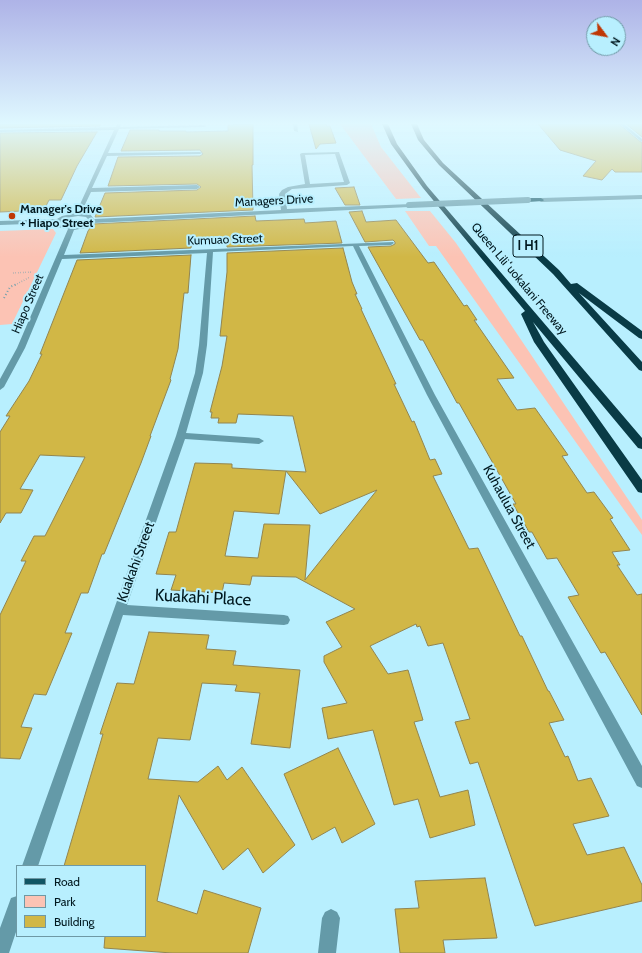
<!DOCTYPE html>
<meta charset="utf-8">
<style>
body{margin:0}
#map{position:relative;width:642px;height:953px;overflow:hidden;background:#b8effe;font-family:Cabin,sans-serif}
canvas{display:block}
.legend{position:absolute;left:16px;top:865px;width:130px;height:72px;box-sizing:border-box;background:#b8effe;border:1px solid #6e99a5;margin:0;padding:5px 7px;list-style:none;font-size:12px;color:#00181f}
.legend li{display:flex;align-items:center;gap:8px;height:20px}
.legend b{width:20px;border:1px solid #6e99a5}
.north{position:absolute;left:586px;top:16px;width:40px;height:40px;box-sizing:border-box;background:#b8effe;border:1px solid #6e99a5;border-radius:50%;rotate:122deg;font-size:11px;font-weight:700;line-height:16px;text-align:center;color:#00181f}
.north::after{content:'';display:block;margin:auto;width:14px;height:18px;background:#bf3704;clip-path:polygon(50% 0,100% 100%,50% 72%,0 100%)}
</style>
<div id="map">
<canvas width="642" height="953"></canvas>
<ul class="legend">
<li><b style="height:5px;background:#115564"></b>Road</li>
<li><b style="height:11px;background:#fcc3b4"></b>Park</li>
<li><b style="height:11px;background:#d1b746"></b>Building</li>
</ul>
<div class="north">N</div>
</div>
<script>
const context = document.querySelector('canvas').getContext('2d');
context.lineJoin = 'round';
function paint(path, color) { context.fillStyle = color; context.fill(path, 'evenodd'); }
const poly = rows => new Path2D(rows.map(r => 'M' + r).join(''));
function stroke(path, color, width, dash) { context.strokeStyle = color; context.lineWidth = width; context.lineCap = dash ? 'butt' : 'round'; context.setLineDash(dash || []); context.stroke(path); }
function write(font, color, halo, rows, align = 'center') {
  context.font = font + ' Cabin,sans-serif'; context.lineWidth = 4; context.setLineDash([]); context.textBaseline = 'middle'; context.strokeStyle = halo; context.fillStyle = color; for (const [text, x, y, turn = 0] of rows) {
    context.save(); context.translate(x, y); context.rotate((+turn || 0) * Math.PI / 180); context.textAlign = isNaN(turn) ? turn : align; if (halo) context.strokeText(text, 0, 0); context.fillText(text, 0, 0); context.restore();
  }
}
paint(poly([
 [340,124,371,124,381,147,421,198,396,199],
 [405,211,430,211,456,243,642,520,642,535,436,246,429,246],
 [53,229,56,233,12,324,0,325,0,231]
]), '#fcc3b4');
const building = poly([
 [0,124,101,124,100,126,0,128,0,124],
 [253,124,253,165,252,165,253,210,95,217,105,193,197,190,201,187,197,184,108,186,118,157,200,156,203,154,200,150,121,151,130,130,159,130,159,131,186,131,186,132,228,131,228,125,253,124],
 [309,124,326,124,327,126,330,126,336,143,320,144,316,149,309,124],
 [538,124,619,124,642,143,642,172,615,172,612,169,602,180,583,176,596,161,560,150,538,124],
 [626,124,642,124,642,137,626,124],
 [97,132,77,166,61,200,49,200,44,210,0,212,0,133,97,132],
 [354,187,360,205,345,205,335,188,354,187],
 [362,211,366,222,396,220,428,263,434,262,464,306,467,305,477,320,474,320,514,378,497,379,517,410,535,408,568,455,562,456,587,493,594,492,613,518,610,519,630,550,612,552,620,565,617,565,637,595,642,594,642,715,605,652,601,653,568,597,579,595,557,558,547,559,532,532,529,532,513,504,516,504,459,403,457,403,423,340,420,340,368,247,391,246,395,244,395,242,393,240,365,242,349,212,362,211],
 [255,216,256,221,304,219,305,223,336,221,342,243,227,247,227,238,192,239,191,248,80,253,88,231,93,224,255,216],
 [343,248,352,282,357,294,355,294,362,309,361,309,396,384,394,384,412,422,414,421,430,460,435,459,442,474,433,476,469,549,478,548,520,636,522,636,548,691,549,691,564,720,549,723,565,757,568,756,578,781,591,778,609,816,573,824,587,855,624,847,642,885,642,901,535,926,478,762,470,764,455,722,470,719,443,643,428,646,420,626,417,627,416,624,370,646,388,674,408,670,423,720,414,722,440,797,468,790,475,825,430,838,418,799,394,805,373,730,328,739,322,708,347,703,324,662,324,656,342,647,326,622,355,609,296,577,252,576,250,585,224,583,222,593,171,590,176,575,156,574,169,532,176,532,195,463,232,464,232,468,286,471,279,514,234,511,225,556,258,558,264,524,310,525,305,580,377,490,320,514,286,471,306,472,293,416,238,414,236,423,218,423,219,418,211,418,212,412,210,412,222,366,227,336,220,336,227,272,227,253,343,248],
 [191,255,188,293,184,293,178,349,170,379,171,380,150,436,151,436,141,463,104,554,102,554,88,593,81,593,65,633,72,633,46,695,34,694,21,727,32,728,20,759,0,758,0,615,26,561,21,561,34,536,45,536,85,457,40,455,20,489,33,490,21,513,6,513,0,523,0,432,10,416,6,416,29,381,42,354,40,354,77,260,191,255],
 [149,632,209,635,206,649,236,651,233,665,300,670,290,748,251,744,260,693,235,691,237,685,202,683,190,740,158,738,148,779,198,782,218,766,227,780,242,767,295,845,263,873,248,848,223,870,179,795,157,901,197,914,204,890,261,908,248,953,172,953,104,948,105,936,145,936,145,866,64,866,103,734,100,734,117,683,134,684,149,632],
 [338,748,375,824,342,843,335,827,312,840,284,774,338,748],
 [485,878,497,938,443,940,445,953,400,953,395,909,419,908,415,881,485,878]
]);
paint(building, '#d1b746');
stroke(building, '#928550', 1);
stroke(poly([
 [13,273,33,272],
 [15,285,30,277]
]), '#75a1ad', 1.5, [0.5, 2]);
stroke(poly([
 [4,298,10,287,17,284]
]), '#75a1ad', 2, [1, 2.5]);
paint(poly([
 [117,124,121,124,120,127,204,125,206,126,204,127,119,129,108,153,200,152,202,153,200,154,107,156,92,188,197,185,200,187,197,189,91,192,81,213,90,214,94,219,281,210,279,194,282,190,288,187,305,184,300,154,302,153,339,152,350,183,347,185,292,189,285,194,287,209,411,204,411,206,409,207,93,223,85,228,74,230,64,255,393,242,394,243,391,245,359,246,435,395,642,766,642,788,637,786,427,395,353,246,213,252,207,345,203,373,186,433,259,438,264,441,259,444,185,439,127,605,284,615,288,616,290,620,288,624,284,625,123,615,38,866,22,866,176,436,195,373,199,345,207,253,62,259,25,348,4,387,0,390,0,379,17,348,68,229,57,227,54,223,0,225,0,221,57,219,62,216,76,213,114,130,0,132,0,130,116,127,117,124],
 [335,154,344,182,310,184,305,155,335,154],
 [78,216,86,217,89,220,81,225,72,226,61,225,60,223,66,218,78,216],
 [293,124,297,124,298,132,294,131,293,124],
 [620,124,624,124,642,139,642,142,620,124],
 [642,195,642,199,541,202,538,200,541,198,642,195],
 [17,896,17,929,9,953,0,953,0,928,11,898,17,896],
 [331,909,337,912,340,918,336,953,318,953,322,918,325,912,331,909]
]), '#649aa8');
paint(poly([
 [541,198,544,200,543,201,528,202,525,200,528,198,541,198]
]), '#115564');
paint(poly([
 [382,124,388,124,397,144,427,186,642,438,642,449,638,448,533,322,544,342,642,480,642,493,638,492,534,342,521,314,525,311,423,188,391,144,382,124],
 [411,124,417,124,424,140,443,163,559,270,571,284,577,283,642,331,642,339,639,338,579,293,642,362,642,371,639,370,553,274,439,165,418,140,411,124]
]), '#093b46');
stroke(poly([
 [409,205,528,200]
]), '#649aa8', 6);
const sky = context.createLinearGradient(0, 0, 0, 257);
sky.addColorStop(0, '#aeb3e7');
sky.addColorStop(0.48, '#dff8ff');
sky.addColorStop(1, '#dff8ff00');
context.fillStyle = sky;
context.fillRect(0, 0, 642, 257);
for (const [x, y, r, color] of [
 [12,216,4,"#bf3704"]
]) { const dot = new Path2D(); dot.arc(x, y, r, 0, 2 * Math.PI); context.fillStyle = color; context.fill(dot); stroke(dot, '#b8effe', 1.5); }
write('12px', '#00181f', '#b8effe', [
 ["Managers Drive",274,201,-3],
 ["Kumuao Street",225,240,-2],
 ["Queen Liliʻuokalani Freeway",519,279,50],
 ["Hiapo Street",28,304,-67]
]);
write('bold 12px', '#00181f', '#b8effe', [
 ["Manager's Drive",20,209],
 ["+ Hiapo Street",20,223]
], 'left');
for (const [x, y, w] of [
 [528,246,30]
]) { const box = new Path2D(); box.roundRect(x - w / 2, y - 11, w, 22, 3); context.fillStyle = '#b8effe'; context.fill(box); stroke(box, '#00181f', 1); }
write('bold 13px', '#00181f', null, [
 ["I H1",528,246]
]);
write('14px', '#00181f', '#b8effe', [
 ["Kuhaulua Street",509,507,61],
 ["Kuakahi Street",136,562,-70]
]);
write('17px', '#00181f', '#b8effe', [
 ["Kuakahi Place",203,598,3]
]);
</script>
